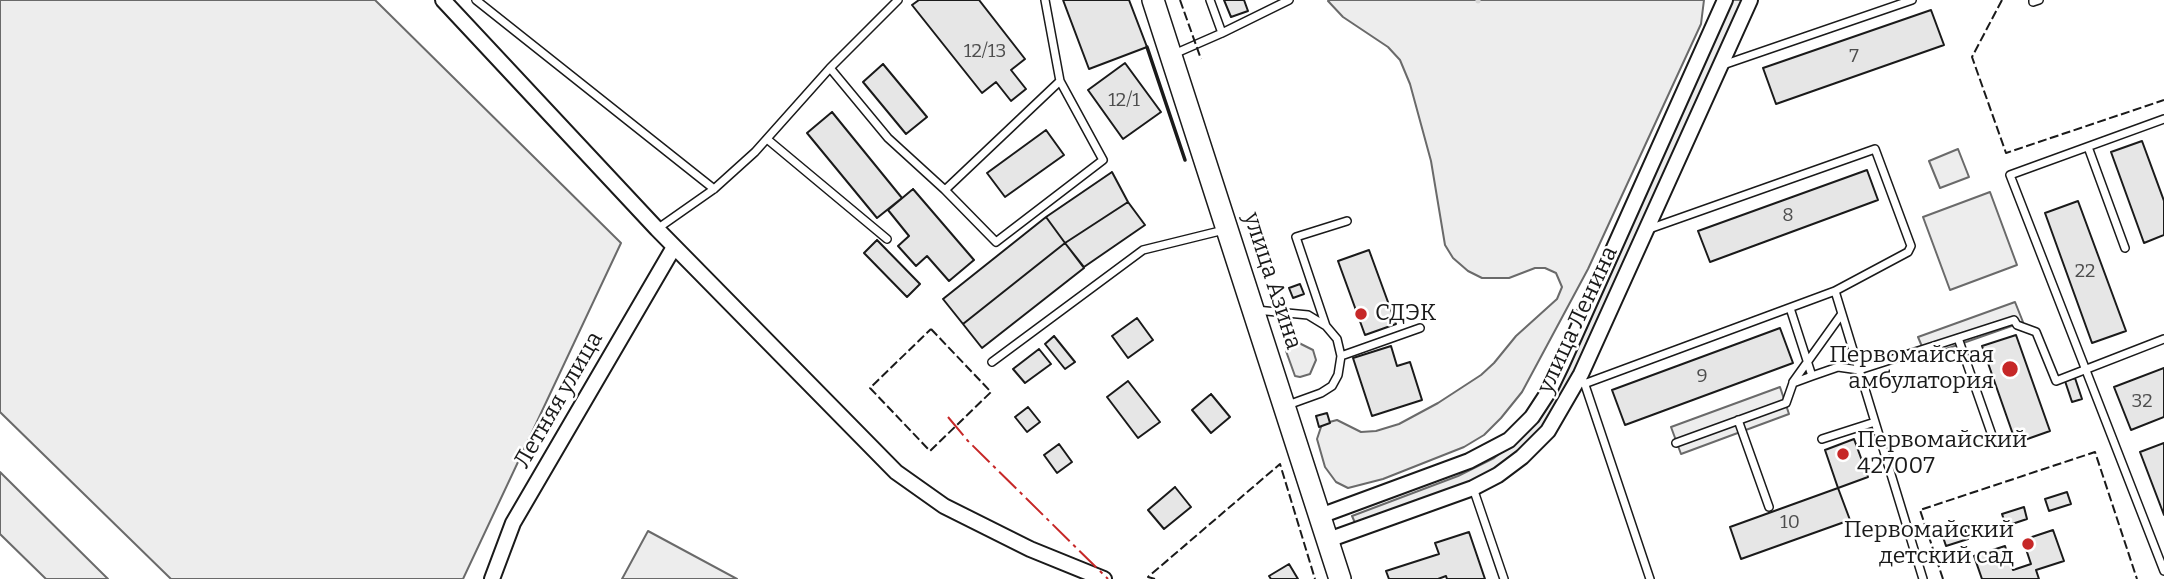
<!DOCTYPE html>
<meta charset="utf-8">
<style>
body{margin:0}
canvas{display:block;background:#fff}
</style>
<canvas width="2164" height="579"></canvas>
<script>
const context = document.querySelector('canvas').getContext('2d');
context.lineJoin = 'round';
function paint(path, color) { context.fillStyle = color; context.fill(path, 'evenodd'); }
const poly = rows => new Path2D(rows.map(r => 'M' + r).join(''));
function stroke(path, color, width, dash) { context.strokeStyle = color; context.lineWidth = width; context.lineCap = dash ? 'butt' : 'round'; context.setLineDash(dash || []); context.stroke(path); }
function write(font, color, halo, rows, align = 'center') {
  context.font = font + ' Bitter,serif'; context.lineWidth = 5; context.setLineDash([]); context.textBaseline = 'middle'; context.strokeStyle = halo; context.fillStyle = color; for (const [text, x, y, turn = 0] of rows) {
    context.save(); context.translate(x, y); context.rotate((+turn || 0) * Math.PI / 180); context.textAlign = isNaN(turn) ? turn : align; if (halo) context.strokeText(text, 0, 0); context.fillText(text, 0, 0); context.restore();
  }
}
const built = poly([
 [0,0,375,0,621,243,463,579,171,579,0,412,0,0],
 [1330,0,1704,0,1701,24,1588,269,1522,392,1501,418,1484,435,1464,447,1383,479,1348,488,1336,482,1325,467,1317,439,1322,424,1337,420,1361,432,1376,431,1399,424,1438,403,1481,375,1494,363,1516,336,1557,299,1562,287,1556,273,1545,268,1535,268,1509,278,1482,278,1468,271,1453,258,1445,245,1431,161,1410,84,1400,60,1388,47,1343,17,1328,1,1330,0],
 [1731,0,1743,0,1575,371,1543,428,1519,453,1499,468,1465,485,1356,525,1352,516,1458,476,1494,458,1512,444,1536,419,1731,0],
 [1958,149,1969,177,1940,188,1929,161,1958,149],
 [1990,192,2017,265,1950,290,1923,217,1990,192],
 [2015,302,2023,322,1926,356,1918,337,2015,302],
 [1299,343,1313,350,1316,360,1310,374,1300,377,1295,376,1286,351,1299,343],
 [1780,387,1789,414,1681,454,1671,427,1780,387],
 [0,472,108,579,46,579,0,534,0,472],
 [648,531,737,579,622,579,648,531]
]);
paint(built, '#ededed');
stroke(built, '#6a6a6a', 2);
stroke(poly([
 [1478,0,1478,1]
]), '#d7d7d7', 5);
const building = poly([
 [919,0,979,0,1025,59,1011,70,1026,89,1011,101,996,82,982,93,912,5,919,0],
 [1063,0,1129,0,1147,47,1089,69,1063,0],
 [1224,0,1244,0,1248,11,1231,17,1224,0],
 [1931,10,1944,45,1776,104,1763,68,1931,10],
 [1125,63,1161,112,1123,139,1088,90,1125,63],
 [883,64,927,117,906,134,863,82,883,64],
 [832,112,902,198,877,218,807,133,832,112],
 [1046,130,1064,155,1005,197,987,173,1046,130],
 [2142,141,2164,201,2164,235,2144,243,2111,152,2142,141],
 [1867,170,1878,200,1710,262,1698,231,1867,170],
 [1112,172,1128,202,1065,243,1046,217,1112,172],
 [913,189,974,260,949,281,927,256,916,266,898,246,909,236,888,210,913,189],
 [2078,201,2126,331,2092,343,2045,213,2078,201],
 [1128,202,1145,225,1084,267,1065,243,1128,202],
 [1046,217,1065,243,963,324,943,299,1046,217],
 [877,240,920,284,907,297,864,253,877,240],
 [1065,243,1084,268,982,348,963,324,1065,243],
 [1369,250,1396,324,1365,335,1338,261,1369,250],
 [1300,284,1304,294,1293,298,1289,288,1300,284],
 [1137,318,1153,340,1128,358,1112,336,1137,318],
 [1780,328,1793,363,1625,425,1612,390,1780,328],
 [2016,335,2050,431,2016,443,1982,346,2016,335],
 [1054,336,1075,362,1065,369,1045,344,1054,336],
 [1391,346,1397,366,1410,362,1422,400,1372,416,1353,358,1391,346],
 [1039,349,1051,364,1025,383,1013,369,1039,349],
 [2164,368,2164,417,2131,430,2114,387,2164,368],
 [2075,378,2082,399,2072,402,2065,381,2075,378],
 [1128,381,1160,422,1138,438,1107,397,1128,381],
 [1211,394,1230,417,1211,433,1192,410,1211,394],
 [1028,407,1040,422,1027,432,1015,417,1028,407],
 [1327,413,1330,423,1319,427,1316,416,1327,413],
 [1854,439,1868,477,1838,488,1825,450,1854,439],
 [2164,443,2164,515,2140,452,2164,443],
 [1059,444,1072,462,1057,473,1044,455,1059,444],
 [1175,487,1191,507,1164,529,1148,510,1175,487],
 [1838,488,1850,520,1741,559,1730,527,1838,488],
 [2067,492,2071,504,2049,511,2045,499,2067,492],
 [2024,507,2027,519,2006,526,2002,514,2024,507],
 [1964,527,1968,539,1946,546,1942,534,1964,527],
 [2053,530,2064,561,2036,570,2039,579,1982,579,1974,556,2005,546,2013,570,2031,564,2023,540,2053,530],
 [1469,532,1485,579,1447,579,1446,576,1438,579,1389,579,1386,571,1439,554,1435,543,1469,532],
 [1289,564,1298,579,1271,579,1269,576,1289,564]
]);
paint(building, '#e6e6e6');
stroke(building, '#1a1a1a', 2);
const lane = poly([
 [476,0,714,189],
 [2033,0,2033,2,2039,0],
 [1222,33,1289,0],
 [1174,54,1222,33,1210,0],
 [1720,66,1912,0],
 [830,68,898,0],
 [2164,119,2010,175,2164,571],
 [767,139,887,239],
 [2088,147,2125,248],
 [945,190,1060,81],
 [657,229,714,189,755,152,830,68,888,138,945,190,996,242,1103,160,1060,81,1045,0],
 [1649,229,1875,149,1911,246,1908,252,1835,291],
 [1790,308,1812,376],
 [1256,310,1308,315,1326,326,1337,339,1341,356,1338,375,1332,386,1321,393,1285,406],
 [1326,326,1296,237,1347,221],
 [1958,338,1994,441],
 [1341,356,1420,328],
 [992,362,1143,250,1224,230],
 [1584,382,1650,579],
 [1793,382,1841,315],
 [1584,384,1835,291,1923,579],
 [1738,420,1769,507],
 [1822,439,1875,422],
 [1676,443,1786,403,1793,383,1812,376,1838,367,1859,370,2014,320,2017,325,2036,332,2056,381,2164,339],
 [1473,488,1504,579]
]);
const street = poly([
 [443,0,657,229,896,472,944,506,1030,549,1104,579],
 [1320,516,1469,461,1509,440,1532,417,1549,391,1562,364,1725,0],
 [1328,540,1473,488,1498,475,1522,457,1548,431,1581,374,1750,0],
 [492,579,513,523,674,247]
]);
const secondary = poly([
 [1153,0,1340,579]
]);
stroke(lane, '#1a1a1a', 10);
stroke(street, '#1a1a1a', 18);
stroke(secondary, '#1a1a1a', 24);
stroke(lane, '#fff', 7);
stroke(street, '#fff', 14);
stroke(secondary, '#fff', 21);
stroke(poly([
 [1180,0,1201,59],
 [2002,0,1972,57,2006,153,2164,100],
 [931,329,991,392,930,451,870,388,931,329],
 [1155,579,1148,577,1280,464,1315,579],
 [1943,579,1920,510,2095,452,2137,579]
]), '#1a1a1a', 2, [9, 3.5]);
stroke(poly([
 [1147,47,1185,160]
]), '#1a1a1a', 3.5);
stroke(poly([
 [948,417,968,441,1108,579]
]), '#c62828', 2, [24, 5, 3.5, 5]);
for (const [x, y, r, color] of [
 [1361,314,7,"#c62828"],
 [2010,369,9,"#c62828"],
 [1843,454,7,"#c62828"],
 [2028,544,7,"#c62828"]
]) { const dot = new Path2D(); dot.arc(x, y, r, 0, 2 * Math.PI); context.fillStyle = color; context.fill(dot); stroke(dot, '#fff', 2.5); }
write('19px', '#4d4d4d', null, [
 ["12/13",985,52],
 ["7",1854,57],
 ["12/1",1124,101],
 ["8",1788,216],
 ["22",2085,272],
 ["9",1702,377],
 ["32",2142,402],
 ["10",1790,523]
]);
write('23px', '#1a1a1a', '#fff', [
 ["улица Азина",1272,281,72],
 ["улица Ленина",1578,320,-65],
 ["Летняя улица",559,400,-60]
]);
write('23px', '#1a1a1a', '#fff', [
 ["СДЭК",1375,314],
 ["Первомайская",1994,356,"right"],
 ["амбулатория",1994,382,"right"],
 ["Первомайский",1857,441],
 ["427007",1857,467],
 ["Первомайский",2014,531,"right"],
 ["детский сад",2014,557,"right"]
], 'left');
</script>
